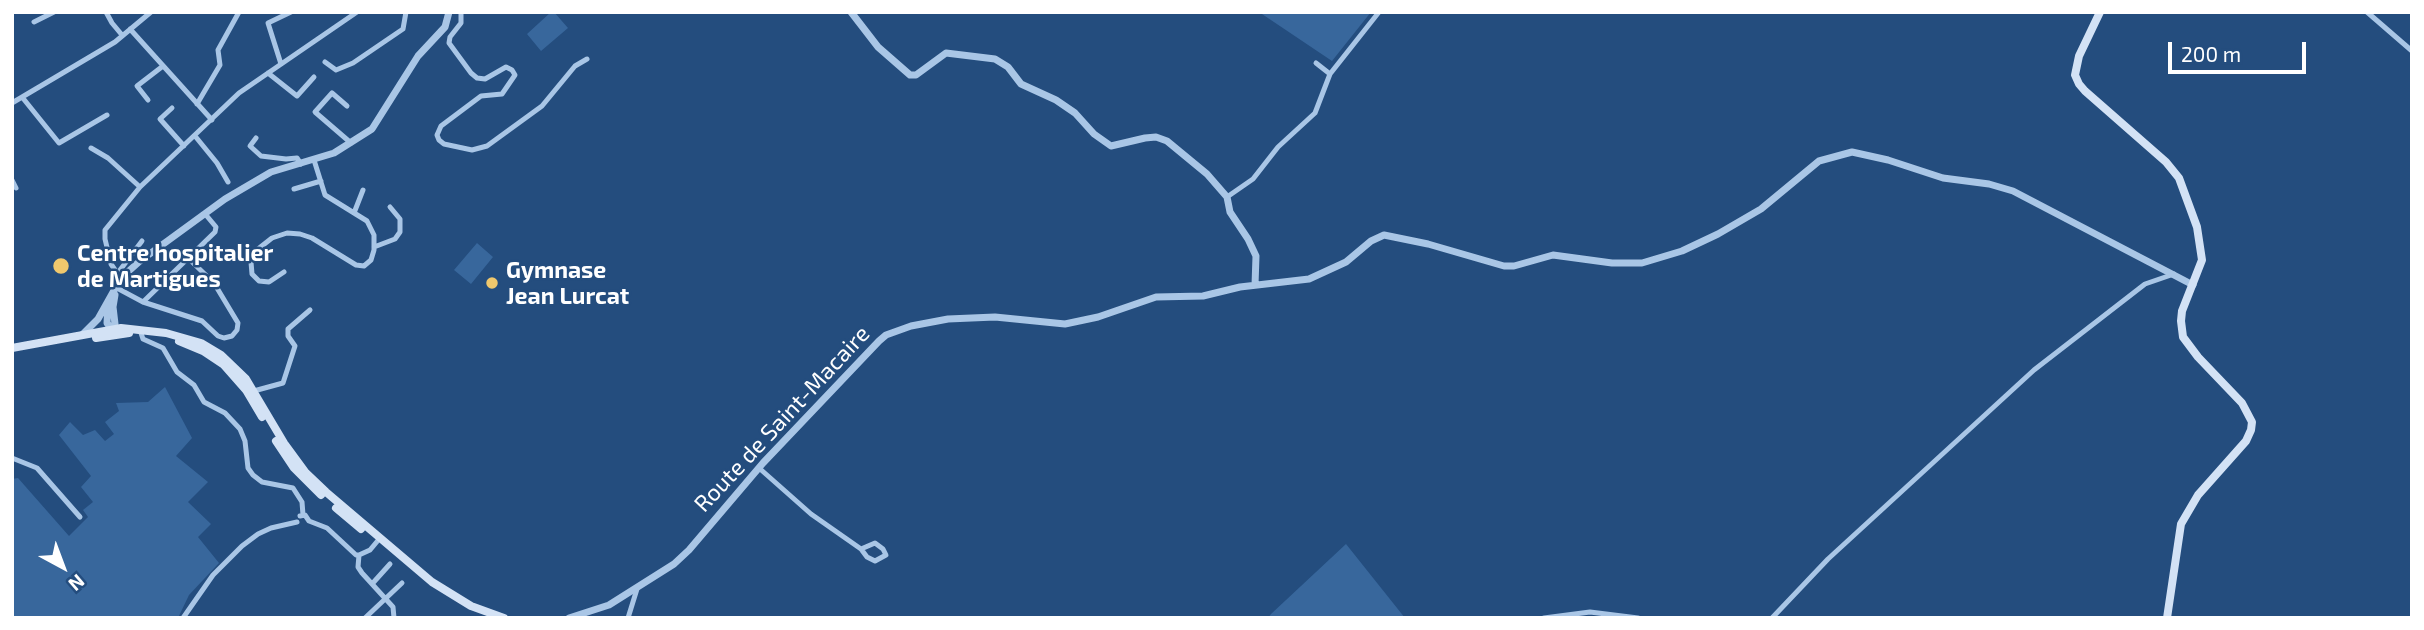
<!DOCTYPE html>
<style>
body{margin:0}
#map{position:relative;width:2424px;height:630px;overflow:hidden;background:#244d7e;font-family:"Exo 2",sans-serif}
canvas{display:block}
.frame{position:absolute;inset:0;border:14px solid #fff;pointer-events:none}
.north{position:absolute;left:28px;top:532px;width:70px;height:70px;-webkit-text-stroke:5px #244d7e;paint-order:stroke;rotate:139deg;font-size:19px;font-weight:700;line-height:28px;text-align:center;color:#fff}
.north::after{content:'';display:block;margin:auto;width:24px;height:32px;background:#fff;clip-path:polygon(50% 0,100% 100%,50% 72%,0 100%)}
.scale{position:absolute;left:2168px;top:42px;width:138px;height:32px;box-sizing:border-box;border:4px solid #fff;border-top:0;padding-left:9px;font-size:21px;line-height:24px;white-space:nowrap;color:#fff;-webkit-text-stroke:5px #244d7e;paint-order:stroke}
</style>
<div id="map">
<canvas width="2424" height="630"></canvas>
<div class="frame"></div>
<div class="north">N</div>
<div class="scale">200 m</div>
</div>
<script>
const context = document.querySelector('canvas').getContext('2d');
context.lineJoin = 'round';
function paint(path, color) { context.fillStyle = color; context.fill(path, 'evenodd'); }
const poly = rows => new Path2D(rows.map(r => 'M' + r).join(''));
function stroke(path, color, width, dash) { context.strokeStyle = color; context.lineWidth = width; context.lineCap = dash ? 'butt' : 'round'; context.setLineDash(dash || []); context.stroke(path); }
function write(font, color, halo, rows, align = 'center') {
  context.font = font + ' "Exo 2",sans-serif'; context.lineWidth = 5; context.setLineDash([]); context.textBaseline = 'middle'; context.strokeStyle = halo; context.fillStyle = color; for (const [text, x, y, turn = 0] of rows) {
    context.save(); context.translate(x, y); context.rotate((+turn || 0) * Math.PI / 180); context.textAlign = isNaN(turn) ? turn : align; if (halo) context.strokeText(text, 0, 0); context.fillText(text, 0, 0); context.restore();
  }
}
paint(poly([
 [551,12,554,12,568,28,541,51,527,34],
 [1259,12,1371,12,1332,61],
 [477,243,493,257,471,284,454,270],
 [165,387,192,438,176,456,208,482,188,502,211,524,198,537,219,563,189,595,178,618,12,618,12,479,18,478,69,536,88,517,83,510,93,502,81,487,91,476,59,435,70,422,83,435,95,430,105,441,114,434,105,422,119,411,116,403,148,402],
 [1346,544,1405,618,1268,618,1271,614]
]), '#38679c');
stroke(poly([
 [106,12,112,23,122,35],
 [461,12,461,23,450,37,449,43,471,73,477,78,485,79,506,67,512,70,515,75,502,94,481,96,441,126,437,135,439,140,444,144,472,150,487,146,542,106,575,66,587,59],
 [2367,12,2412,51],
 [34,22,54,12],
 [130,29,212,120],
 [325,62,336,70,353,63,403,29,406,12],
 [1316,63,1330,74],
 [281,64,268,23,291,12],
 [268,73,297,96,314,77],
 [22,97,59,143,107,115],
 [148,100,137,86,163,66],
 [12,103,115,42,151,12],
 [197,104,220,65,218,50,239,12],
 [347,106,332,93,315,112,351,143],
 [172,108,160,119,184,146],
 [195,136,217,163,228,182],
 [256,138,250,146,261,156,286,159,297,158,301,164],
 [91,148,108,158,140,187],
 [12,180,16,188],
 [294,189,321,181],
 [1227,197,1253,179,1278,147,1315,113,1330,74,1379,12],
 [354,213,363,190],
 [374,247,395,239,400,232,400,219,390,207],
 [284,272,269,282,259,281,252,274,251,262,258,249,272,238,287,233,300,234,312,238,356,265,364,266,371,260,374,250,374,235,367,221,325,195,314,160],
 [117,274,142,241],
 [121,279,111,264,105,239,105,230,140,187,239,93,357,12],
 [115,287,143,302,202,321,218,336,224,338,232,336,237,330,238,323,214,283,188,258],
 [143,302,215,232,216,227,206,215],
 [141,333,143,339,163,348,177,372,194,385,204,402,225,413,240,429,245,441,248,468,253,475,262,482,293,488,302,502,303,515],
 [250,392,283,383,295,346,288,336,288,329,310,310],
 [12,458,37,468,80,517],
 [759,468,811,514,861,549,867,557,875,561,886,555,883,549,875,543,861,549],
 [300,516,305,515,309,521,327,528,356,555,359,555,370,550,380,538],
 [359,555,358,567,362,573,393,607,394,618],
 [372,584,390,564],
 [183,618,213,575,242,546,258,534,271,528,297,522],
 [365,618,402,583],
 [628,618,637,589],
 [1544,618,1590,612,1638,618],
 [1772,618,1828,559,2034,370,2145,284,2174,274]
]), '#a9c6e6', 5);
stroke(poly([
 [851,12,878,47,910,75,916,75,946,53,995,59,1008,67,1021,84,1056,100,1075,113,1094,134,1111,146,1145,138,1156,137,1167,141,1207,174,1227,197,1230,212,1248,239,1256,256,1255,285],
 [108,305,107,323,114,332],
 [110,332,114,329,115,324,113,307,115,295],
 [82,335,98,319,121,278,140,261,225,199,271,172,334,153,372,129,418,56,445,27,449,12],
 [569,618,609,605,674,564,689,550,763,463,879,341,886,335,911,326,948,319,995,317,1065,324,1098,317,1156,297,1203,296,1240,287,1309,279,1346,262,1371,241,1384,235,1428,244,1504,266,1514,266,1553,255,1612,263,1642,263,1682,251,1718,234,1761,209,1819,161,1852,152,1888,160,1943,178,1989,184,2013,191,2193,285]
]), '#a9c6e6', 7);
stroke(poly([
 [2100,12,2079,56,2075,75,2079,84,2085,91,2166,162,2179,178,2197,227,2202,260,2182,311,2181,321,2183,337,2198,357,2242,403,2252,422,2251,430,2246,441,2198,495,2181,524,2167,618],
 [96,338,129,333],
 [179,341,203,351,224,365,246,390,262,417],
 [12,348,121,328,166,333,201,343,221,355,246,379,284,443,306,473,326,492,432,582,471,606,504,618],
 [276,441,294,468,321,495],
 [336,508,361,529]
]), '#d3e2f5', 8);
for (const [x, y, r, color] of [
 [61,266,9,"#f0c86d"],
 [492,283,7,"#f0c86d"]
]) { const dot = new Path2D(); dot.arc(x, y, r, 0, 2 * Math.PI); context.fillStyle = color; context.fill(dot); stroke(dot, '#244d7e', 2.5); }
write('bold 23px', '#fff', '#244d7e', [
 ["Centre hospitalier",77,253],
 ["de Martigues",77,279],
 ["Gymnase",506,270],
 ["Jean Lurcat",506,296]
], 'left');
write('23px', '#fff', '#244d7e', [
 ["Route de Saint-Macaire",782,419,-47]
]);
</script>
